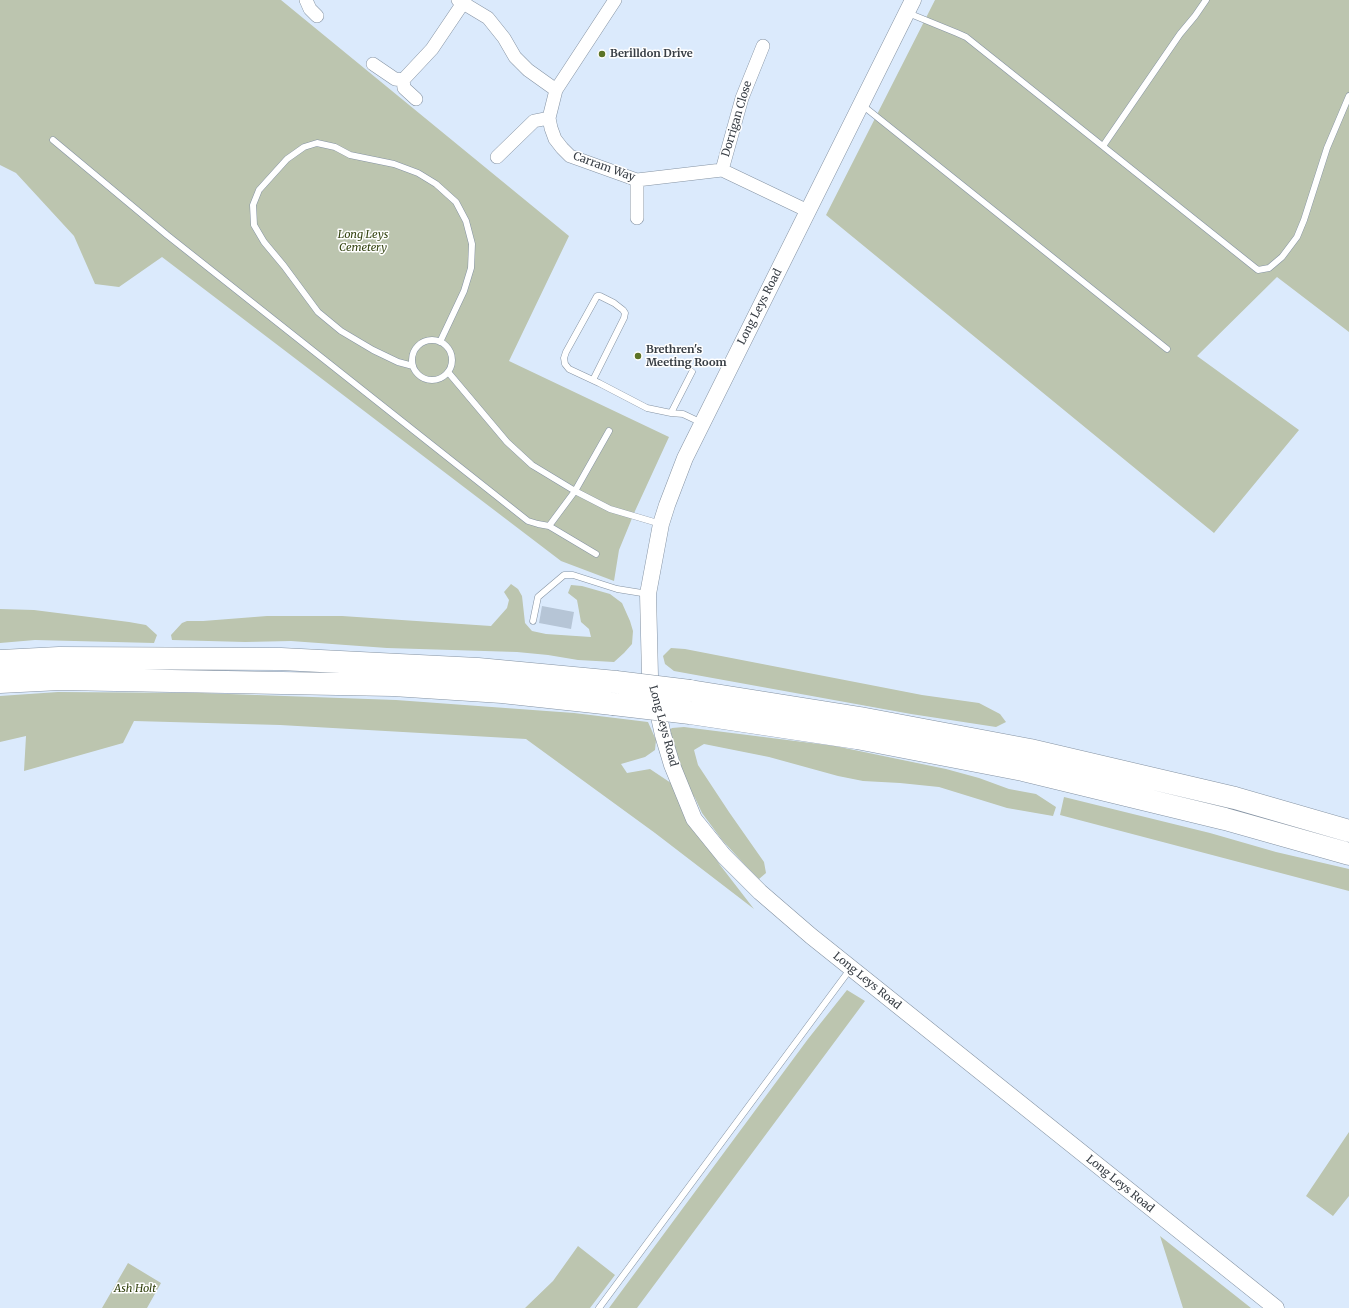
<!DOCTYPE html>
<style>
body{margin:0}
canvas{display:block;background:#dbeafc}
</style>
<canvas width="1349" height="1308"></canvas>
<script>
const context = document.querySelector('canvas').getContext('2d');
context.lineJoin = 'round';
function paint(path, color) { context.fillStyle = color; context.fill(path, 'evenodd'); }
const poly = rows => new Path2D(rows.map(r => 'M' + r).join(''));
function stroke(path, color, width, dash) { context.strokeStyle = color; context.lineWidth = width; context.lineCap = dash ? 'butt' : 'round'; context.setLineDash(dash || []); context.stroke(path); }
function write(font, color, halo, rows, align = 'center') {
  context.font = font + ' Merriweather,serif'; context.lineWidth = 3; context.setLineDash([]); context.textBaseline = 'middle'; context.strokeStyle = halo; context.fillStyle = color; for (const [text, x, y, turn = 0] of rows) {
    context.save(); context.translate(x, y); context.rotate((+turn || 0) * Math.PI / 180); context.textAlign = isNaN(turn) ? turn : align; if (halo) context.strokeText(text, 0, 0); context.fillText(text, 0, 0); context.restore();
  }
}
paint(poly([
 [0,0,281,0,569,236,509,361,669,437,635,511,619,550,614,581,561,561,162,257,119,287,95,284,74,236,16,173,0,165],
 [935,0,1349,0,1349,332,1277,277,1197,356,1299,430,1214,533,826,215],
 [511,584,518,589,522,596,525,623,532,631,546,634,591,637,589,629,581,622,577,600,568,593,571,585,582,586,610,594,622,603,630,621,633,631,632,644,624,653,614,662,578,660,548,655,517,652,387,648,291,641,245,642,172,640,171,635,182,623,187,621,203,621,267,616,342,616,491,626,507,608,509,600,504,592],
 [0,609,34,610,129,622,146,625,157,635,154,643,35,640,0,643],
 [671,648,685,649,922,695,979,703,1000,714,1006,722,996,727,911,714,674,671,665,664,663,656],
 [58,692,201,693,396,700,574,713,648,722,656,740,655,750,645,757,621,764,627,773,650,769,671,783,695,828,720,865,754,909,655,833,526,739,280,725,134,721,123,743,24,771,26,736,0,742,0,696],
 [684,727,835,746,946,769,979,778,1009,789,1036,794,1056,807,1053,816,1007,808,939,787,900,783,863,781,838,776,769,757,704,744,694,750,698,765,729,812,764,862,766,873,759,879,746,866,722,840,702,813,695,798,689,790,668,731,672,728],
 [1064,797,1210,833,1276,852,1349,869,1349,891,1060,815],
 [847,990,865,1001,637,1308,609,1308,808,1039],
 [1349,1132,1349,1196,1333,1216,1306,1196],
 [1160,1236,1251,1308,1183,1308],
 [578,1246,615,1275,590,1308,525,1308,553,1281],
 [128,1263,161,1283,147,1308,102,1308]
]), '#bcc5af');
paint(poly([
 [542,606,574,612,571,629,539,623]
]), '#b6c5d6');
const service = poly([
 [908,13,957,33,966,37,1258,270,1269,268,1282,257,1297,237,1304,220,1327,148,1349,96],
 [862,105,1167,349],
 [53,140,167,235,528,521,538,524,549,526],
 [1103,146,1180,34,1195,16,1206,0],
 '412 360a20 20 0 1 1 40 0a20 20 0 1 1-40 0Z',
 [413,366,398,362,373,350,341,331,318,312,284,266,264,242,254,225,253,205,259,190,287,159,304,147,317,143,335,147,350,155,394,164,418,173,436,184,456,202,466,221,472,244,471,268,464,291,440,342],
 [448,372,507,442,532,465,575,491,610,509,661,524],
 [593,380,624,318,625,313,623,310,614,303,600,296,597,296,566,352,564,358,565,364,569,369,599,383,647,408,671,413,683,414,702,423],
 [671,413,692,372],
 [596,554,549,526,575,491,609,431],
 [533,621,538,597,564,575,573,575,617,589,648,594],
 [599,1308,851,968]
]);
const minor = poly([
 [306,0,310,9,317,16],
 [458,0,488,18,504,38,515,57,528,70,556,90],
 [615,0,556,90,549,118,551,128,555,139,562,148,570,156,637,180,722,170,808,211],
 [373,64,395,79,403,80],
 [403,80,432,49,465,0],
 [403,80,404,88,416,99],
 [497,157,534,121,549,118],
 [722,170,742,98,763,46],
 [637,218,637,180]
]);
const tertiary = poly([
 [913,0,685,458,667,505,661,524,648,594,650,676,663,735,672,765,694,819,724,856,760,892,811,936,1276,1308]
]);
const trunk = poly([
 [0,661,59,658,281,659,478,669,616,682],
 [0,682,60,679,393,685,502,692,613,704],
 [690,691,860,718,1030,750,1235,798,1349,831],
 [690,713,857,738,1023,770,1225,819,1349,854]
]);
stroke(service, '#8593a3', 7);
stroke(minor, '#8593a3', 14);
stroke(tertiary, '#8593a3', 17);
stroke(trunk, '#8593a3', 23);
stroke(service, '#fff', 6);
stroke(minor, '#fff', 13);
stroke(tertiary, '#fff', 16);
stroke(trunk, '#fff', 22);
const trunkBridge = poly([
 [616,682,690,691],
 [613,704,690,713]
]);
stroke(trunkBridge, '#8593a3', 23, []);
stroke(trunkBridge, '#fff', 22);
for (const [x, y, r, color] of [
 [602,54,4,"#5c7427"],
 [638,356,4,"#5c7427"]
]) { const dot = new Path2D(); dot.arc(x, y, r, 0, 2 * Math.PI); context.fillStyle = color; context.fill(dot); stroke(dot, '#fff', 1.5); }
write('bold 11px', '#383e45', '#fff', [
 ["Berilldon Drive",610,54],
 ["Brethren's",646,350],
 ["Meeting Room",646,363]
], 'left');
write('11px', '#383e45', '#fff', [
 ["Dorrigan Close",737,119,-73],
 ["Carram Way",604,167,20],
 ["Long Leys Road",760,307,-63],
 ["Long Leys Road",663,726,75],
 ["Long Leys Road",867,981,39],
 ["Long Leys Road",1120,1184,39]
]);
write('italic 11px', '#32420f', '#fff', [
 ["Long Leys",363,235],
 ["Cemetery",363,248],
 ["Ash Holt",135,1289]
]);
</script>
